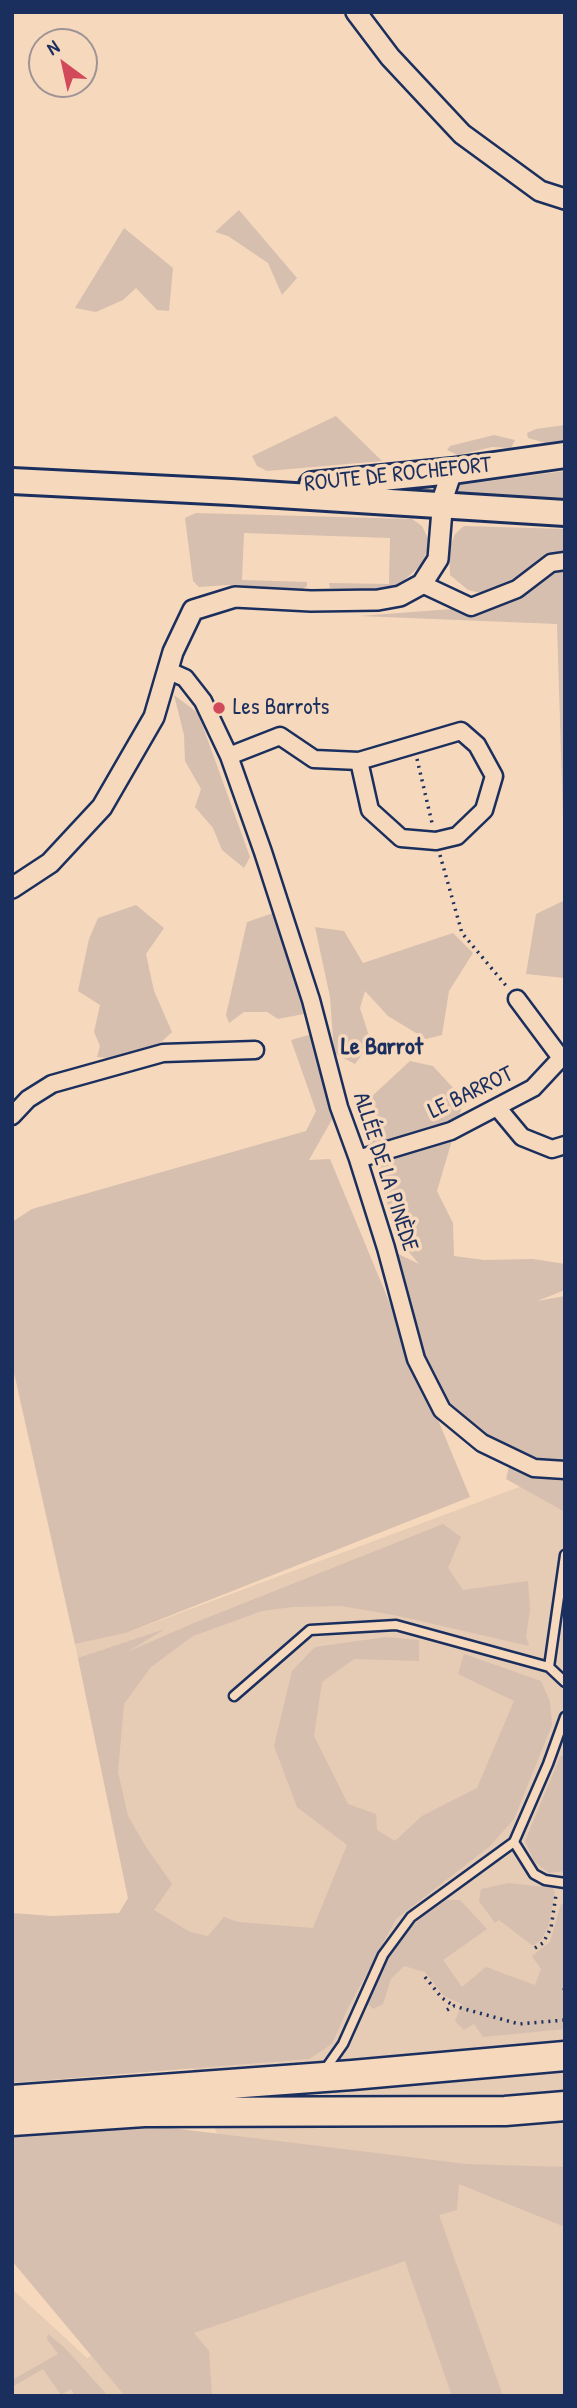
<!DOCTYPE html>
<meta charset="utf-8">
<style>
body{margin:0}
#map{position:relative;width:577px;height:2408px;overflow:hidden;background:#f6d8bc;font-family:"Patrick Hand",sans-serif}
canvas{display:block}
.frame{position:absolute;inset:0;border:14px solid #1b2f5e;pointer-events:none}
.north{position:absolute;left:28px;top:28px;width:70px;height:70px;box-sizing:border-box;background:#f6d8bc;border:2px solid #9e9496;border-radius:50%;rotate:327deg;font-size:19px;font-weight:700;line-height:28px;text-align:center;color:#1b2f5e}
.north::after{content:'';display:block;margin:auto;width:24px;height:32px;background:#d1495b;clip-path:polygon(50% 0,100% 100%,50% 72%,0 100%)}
</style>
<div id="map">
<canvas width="577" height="2408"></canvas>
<div class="frame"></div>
<div class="north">N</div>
</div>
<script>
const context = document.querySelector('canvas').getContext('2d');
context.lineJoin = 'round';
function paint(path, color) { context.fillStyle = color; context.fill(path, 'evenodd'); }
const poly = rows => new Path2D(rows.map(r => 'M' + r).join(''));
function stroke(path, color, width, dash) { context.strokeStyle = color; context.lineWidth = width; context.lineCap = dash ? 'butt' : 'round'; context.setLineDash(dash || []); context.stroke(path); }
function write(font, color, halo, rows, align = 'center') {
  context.font = font + ' "Patrick Hand",sans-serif'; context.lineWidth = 7; context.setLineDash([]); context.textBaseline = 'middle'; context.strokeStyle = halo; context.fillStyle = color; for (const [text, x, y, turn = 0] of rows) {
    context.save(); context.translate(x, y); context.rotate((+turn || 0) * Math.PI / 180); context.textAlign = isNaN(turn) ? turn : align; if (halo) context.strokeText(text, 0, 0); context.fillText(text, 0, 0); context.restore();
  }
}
paint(poly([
 [565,1470,565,2396,12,2396,12,2289,87,2358,268,2269,128,1898,75,1644,126,1633]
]), '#e6cbb5');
paint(poly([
 [239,210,297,278,282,295,268,263,228,236,215,232],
 [124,228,173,268,169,311,157,310,136,288,123,300,96,312,75,308],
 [336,416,382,461,267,471,257,466,252,456],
 [565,425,565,441,549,444,528,438,527,433,536,429],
 [494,435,515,440,511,448,492,447,458,455,447,450,450,446],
 [565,471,565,505,377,496,459,485],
 [196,513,412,519,422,526,430,542,422,564,399,585,383,589,330,588,329,583,389,584,390,538,244,533,242,580,307,582,307,586,303,589,228,585,199,587,193,581,185,518],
 [464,526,565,529,565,551,561,551,509,585,485,594,468,590,450,575,449,550,455,534],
 [565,561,565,882,557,624,360,616,504,605,526,583],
 [174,695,198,713,250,857,244,868,222,850,213,828,195,807,201,789,185,761,184,735],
 [565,900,565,978,526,974,536,914],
 [136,905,164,928,146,954,154,991,172,1032,159,1044,109,1058,97,1057,100,1046,94,1032,100,1005,78,991,89,939,98,918],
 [282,910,314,1012,278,1019,267,1012,244,1012,229,1023,226,1015,247,922],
 [315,927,344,931,363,963,453,933,473,953,449,991,442,1035,426,1039,388,1016,365,991,360,1008,371,1042,355,1064,334,1053,330,997],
 [319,1032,339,1107,309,1160,330,1159,470,1497,126,1633,75,1644,12,1364,12,1222,32,1209,306,1131,316,1111,291,1040],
 [410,1061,433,1066,464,1100,437,1191,453,1223,454,1256,484,1260,533,1259,565,1264,565,1290,537,1301,565,1296,565,1512,506,1479,511,1458,467,1438,431,1382,386,1248,419,1264,397,1238,365,1125,370,1098],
 [443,1524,461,1537,448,1568,463,1590,528,1581,530,1610,526,1636,529,1646,394,1615,341,1606,292,1607,262,1611,193,1636,151,1667,124,1704,118,1772,128,1816,146,1847,172,1884,154,1910,190,1932,208,1936,224,1917,238,1922,313,1928,347,1845,297,1807,274,1746,292,1671,315,1647,386,1637,419,1640,419,1661,354,1659,322,1682,314,1736,348,1804,376,1814,377,1830,395,1841,422,1816,477,1788,514,1701,458,1674,464,1654,541,1681,550,1702,552,1725,514,1819,490,1846,396,1919,348,2008,332,2044,309,2059,12,2083,12,1913,52,1916,119,1913,128,1898,78,1658,165,1629,127,1652,194,1623],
 [565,1754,565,1838,562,1843,565,1845,565,1871,549,1873,534,1861,525,1841,560,1757],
 [509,1883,553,1888,555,1892,548,1928,541,1940,533,1946,499,1920,495,1923,479,1901,481,1889],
 [446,1900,460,1900,487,1929,443,1960,462,1987,486,1967,535,1985,541,1969,532,1956,550,1942,561,1904,565,1904,565,2029,483,2037,474,2024,464,2030,455,2021,462,2004,444,1996,425,1972,404,1966,391,1979,383,2004,373,2009,367,2003,383,1960,399,1939,424,1915],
 [147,2125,466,2164,565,2167,565,2227,459,2184,457,2210,439,2215,503,2396,452,2396,405,2261,194,2333,209,2351,212,2396,125,2396,12,2261,12,2137],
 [48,2334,65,2348,108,2396,75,2396,71,2389,61,2395,43,2369,12,2387,12,2380,58,2354,47,2339]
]), '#d6bfaf');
const service = poly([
 [549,1667,565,1555],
 [234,1696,310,1630,396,1625,549,1667,565,1682],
 [565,1717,548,1764,514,1842,534,1874,545,1880,565,1883],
 [324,2071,343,2044,383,1955,411,1917,514,1842]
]);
const minor = poly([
 [422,584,471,607,517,589,551,563,565,561],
 [167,670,185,678,203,701,229,756,263,852,311,1000,339,1107,358,1159,386,1248,416,1359,442,1410,482,1443,534,1468,565,1470],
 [229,756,280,736,314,759,359,761,461,731,477,745,494,776,484,810,457,836,436,841,401,838,370,810,359,761],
 [497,1107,522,1137,552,1149,565,1145],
 [12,1116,28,1099,52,1084,163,1053,255,1050],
 [358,1159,451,1131,533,1088,561,1058,517,999]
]);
const tertiary = poly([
 [356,12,390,57,462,134,540,191,565,199],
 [12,888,50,863,102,807,154,717,173,652,193,610,235,597,311,601,378,600,400,596,422,584,438,559,443,498,452,471]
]);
const primary = poly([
 [12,481,231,492,565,513],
 [312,485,452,471,565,455]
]);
const motorway = poly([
 [12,2100,352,2075,565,2056],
 [12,2121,144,2112,505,2111,565,2106]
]);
stroke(service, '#1b2f5e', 13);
stroke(minor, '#1b2f5e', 21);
stroke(tertiary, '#1b2f5e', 24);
stroke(primary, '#1b2f5e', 30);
stroke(motorway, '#1b2f5e', 33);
stroke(poly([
 [417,759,432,823],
 [440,855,462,933,508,988],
 [535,1948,543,1943,551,1928,556,1895],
 [425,1977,442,1998,454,2006],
 [563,1988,565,1989],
 [447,2010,454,2006,519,2024,565,2020]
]), '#1b2f5e', 3.5, [2, 5]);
stroke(service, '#f6d8bc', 8);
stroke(minor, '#f6d8bc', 16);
stroke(tertiary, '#f6d8bc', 19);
stroke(primary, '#f6d8bc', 24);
stroke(motorway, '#f6d8bc', 28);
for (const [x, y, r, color] of [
 [219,708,7,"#d1495b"]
]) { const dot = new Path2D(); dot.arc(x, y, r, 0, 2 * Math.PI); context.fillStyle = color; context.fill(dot); stroke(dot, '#f6d8bc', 2.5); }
write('23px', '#1b2f5e', '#f6d8bc', [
 ["ROUTE DE ROCHEFORT",398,475,-6],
 ["LE BARROT",471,1093,-26],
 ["ALLÉE DE LA PINÈDE",385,1172,72]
]);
write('23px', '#1b2f5e', '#f6d8bc', [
 ["Les Barrots",233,708]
], 'left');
write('bold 24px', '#1b2f5e', '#f6d8bc', [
 ["Le Barrot",382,1048]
]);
</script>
